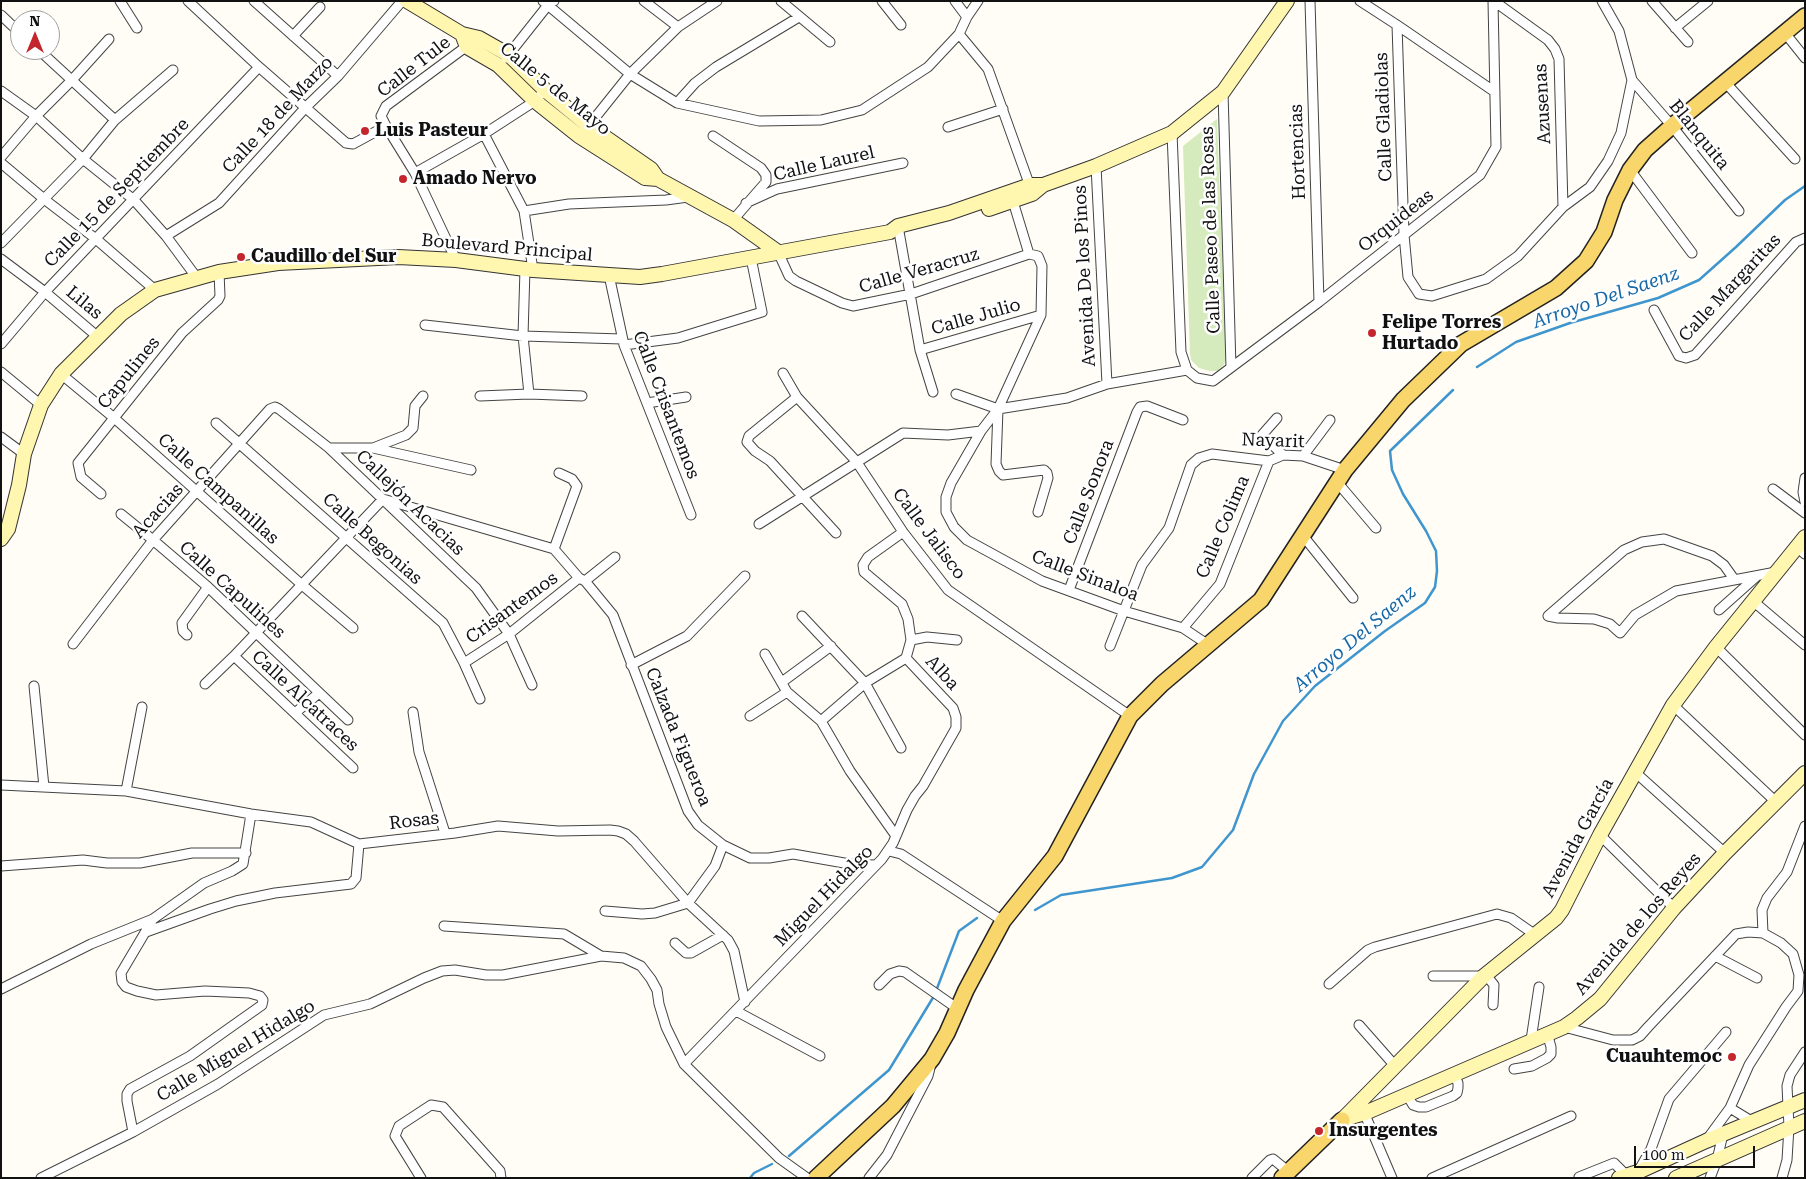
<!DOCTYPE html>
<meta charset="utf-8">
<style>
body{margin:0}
#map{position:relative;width:1806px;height:1179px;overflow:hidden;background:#fffdf5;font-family:"Roboto Serif",serif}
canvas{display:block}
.frame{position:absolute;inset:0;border:2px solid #111;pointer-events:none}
.north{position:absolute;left:10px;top:10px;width:50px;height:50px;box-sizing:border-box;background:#fff;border:1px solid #a0a0a0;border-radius:50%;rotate:0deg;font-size:14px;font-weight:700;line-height:20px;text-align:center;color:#111}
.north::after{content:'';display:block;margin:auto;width:18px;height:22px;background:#c4262e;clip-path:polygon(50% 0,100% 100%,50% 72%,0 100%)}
.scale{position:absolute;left:1634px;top:1146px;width:121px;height:22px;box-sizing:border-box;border:2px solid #111;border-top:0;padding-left:6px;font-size:15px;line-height:18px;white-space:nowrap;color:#111;-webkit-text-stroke:4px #fff;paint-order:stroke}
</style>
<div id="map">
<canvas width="1806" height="1179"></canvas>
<div class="frame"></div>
<div class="north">N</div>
<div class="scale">100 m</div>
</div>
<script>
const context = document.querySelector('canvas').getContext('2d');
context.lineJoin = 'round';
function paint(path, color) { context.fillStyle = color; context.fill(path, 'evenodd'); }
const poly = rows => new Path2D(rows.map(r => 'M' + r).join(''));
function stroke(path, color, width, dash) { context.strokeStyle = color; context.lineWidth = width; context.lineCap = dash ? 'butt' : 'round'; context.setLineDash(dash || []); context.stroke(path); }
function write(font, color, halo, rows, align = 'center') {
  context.font = font + ' "Roboto Serif",serif'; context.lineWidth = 5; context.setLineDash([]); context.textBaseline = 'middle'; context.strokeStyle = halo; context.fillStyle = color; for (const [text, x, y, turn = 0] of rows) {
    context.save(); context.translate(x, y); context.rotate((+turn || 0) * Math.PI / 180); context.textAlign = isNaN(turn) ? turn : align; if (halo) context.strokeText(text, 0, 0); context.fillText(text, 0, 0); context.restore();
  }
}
paint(poly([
 [1217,119,1226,358,1224,365,1218,371,1210,371,1199,368,1191,360,1190,354,1183,146]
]), '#d5ebbd');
stroke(poly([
 [1477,367,1516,342,1570,323,1658,298,1699,280,1736,247,1785,200,1805,186],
 [1035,910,1061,895,1172,878,1202,867,1233,830,1254,774,1283,721,1315,686,1385,631,1425,603,1435,587,1437,571,1436,551,1426,531,1403,494,1392,470,1390,451,1453,390],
 [936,991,959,931,977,918],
 [789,1156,889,1070,934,996],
 [750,1178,754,1173,772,1164]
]), '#3f96cf', 2.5);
const street = poly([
 [120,1,137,28],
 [188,1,259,67,346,143,353,144,386,126],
 [254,1,338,76],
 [543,1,630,74,677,103,759,121,821,120,862,110,928,67,959,34,967,17,978,1],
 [644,1,678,27],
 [781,1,830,42],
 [882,1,901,25],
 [955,1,967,17],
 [1310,1,1319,302],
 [1360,1,1397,25,1495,92],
 [1494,1,1548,40,1555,49,1559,59,1563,207],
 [1602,1,1619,31,1632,80,1672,126,1739,211],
 [1652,1,1688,42],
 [1,15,20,33],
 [1397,25,1404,235,1408,277,1419,294,1432,296,1486,279,1518,256,1563,207,1590,187,1608,161,1621,133,1632,80],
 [1675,28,1708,1],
 [1785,33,1805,58],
 [959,34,988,69,1031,189],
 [293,36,320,7],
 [39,50,115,120],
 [506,58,548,5,554,1],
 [1725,82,1795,159],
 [1,91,36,116,83,159,134,200,166,236,197,278],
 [1223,92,1231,367],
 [677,103,695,83,716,67,799,17],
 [948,127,1003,109],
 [586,129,630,74,678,27,717,1],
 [1172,133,1181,352,1187,370],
 [484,134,524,211,533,270],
 [713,136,761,168,766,175,766,182,733,220],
 [1,157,36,116,72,80,109,39],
 [1,163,44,199,96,239,155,290],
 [1096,166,1107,384],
 [1630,170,1692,253],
 [415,173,484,134,535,101,545,90],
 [1012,198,1029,254],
 [746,203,777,189,903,163],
 [524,211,569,204,666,200,688,197],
 [898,226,920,350,933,392],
 [166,236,219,203,306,107,338,76,402,1],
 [1,243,83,159,115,120,173,70],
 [778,252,789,276,796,281,842,303,853,306,911,294,1029,254],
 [1029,254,1038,256,1042,266,1041,315,998,409,981,431,951,483,946,497,946,512,954,527,967,540,1042,581,1124,611,1183,628,1207,644],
 [1,259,45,292,98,337],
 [456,260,415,173,386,126,381,116,386,106,471,43],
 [525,269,523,336,529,394],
 [609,275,624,345,691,515],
 [1654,310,1679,356,1686,358,1695,355,1796,242,1805,238],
 [425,325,523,336,622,339],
 [1,344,45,292,259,67],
 [624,345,678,338,762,312,751,258],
 [920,350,1041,315],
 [1187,370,1197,378,1213,381,1319,302,1480,175,1496,147,1493,1],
 [1,372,41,405],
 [783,373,797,397,856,461,903,532,948,590,1130,716],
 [61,374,113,417,301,584,353,628],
 [956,394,998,409,1067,398,1107,384,1187,370],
 [480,396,529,394,582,396],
 [797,397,749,436,747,442,755,451,770,461,836,533],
 [647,403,686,397],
 [998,409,996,464,999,471,1003,475,1044,470,1047,473,1048,478,1038,512],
 [1277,418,1262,435,1283,455],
 [216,423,443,623,464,663,480,699],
 [1,437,24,454],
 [329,448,373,448,471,470],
 [373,448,406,435,413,428,415,406,423,396],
 [1303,456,1330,420],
 [1805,478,1803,492,1805,502],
 [1337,482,1376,528],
 [1773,489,1805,513],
 [101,494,81,477,78,463,182,333,218,300,220,296,219,272],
 [121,514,153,540,208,587,348,720],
 [759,524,903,433,948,435,981,431],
 [903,532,868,557,863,565,864,572,902,604,908,619,911,640,906,658],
 [1304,537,1353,598],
 [1797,547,1805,554],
 [554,549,577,486,572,479,559,473],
 [585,581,615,557],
 [1069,590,1137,412,1140,407,1147,406,1183,420],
 [1753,601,1805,645],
 [1719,610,1756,577],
 [802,616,865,683,901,748],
 [1548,616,1558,618,1594,619,1610,624,1620,633,1635,615,1676,591,1776,572],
 [1548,616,1624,550,1642,542,1664,539,1712,556,1724,565,1734,579],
 [1183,628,1220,584,1269,461],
 [187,635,183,631,182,623,208,587],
 [911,640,927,637,957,640],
 [73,644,153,540,270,409,275,407,279,409,329,448,476,588,509,634,532,685],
 [1110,646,1142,565,1169,528,1191,465,1199,458,1212,454,1269,461,1283,455,1303,456,1345,470],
 [1716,647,1805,735],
 [765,654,787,692,821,721,865,683,906,658],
 [234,656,353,768],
 [464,663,509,634,579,578],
 [631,665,687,636,745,576],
 [782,682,831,646],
 [205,684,234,656,383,499,554,549,579,578,585,581,613,615,688,811,698,825,723,845,750,858,769,858,793,854,850,864,875,865],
 [34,686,44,787],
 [1673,705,1776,802],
 [413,712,419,752,445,833],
 [295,713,319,693],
 [750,716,787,692],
 [821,721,850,771,896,836],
 [1635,772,1725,853],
 [1,785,126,791,251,814,311,822,359,844,455,833,498,826,558,831,610,830,618,831,626,834,634,841,688,903,728,940,734,951,745,1002],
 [126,791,142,707],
 [1600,835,1674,908],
 [889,851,901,854,1003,921],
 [1,866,83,860,107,863,140,863,192,853,246,853],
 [605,911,642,914,655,913,688,903,715,866,723,845],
 [444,926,564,934,601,956],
 [146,932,210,909,236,901,275,893,351,884,356,878,359,844],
 [1763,933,1762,910,1767,898,1787,872,1805,826],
 [675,943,686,953,691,953,723,935],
 [1715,956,1757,978],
 [1433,976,1484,976,1490,980,1494,985,1493,1005],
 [1329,984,1368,950,1375,947,1497,914,1511,918,1534,934],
 [879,985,890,974,899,971,905,972,958,1009],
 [1,989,91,944,153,919],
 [736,1011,820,1056],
 [1359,1025,1396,1067],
 [1564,1027,1613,1040,1632,1040,1640,1036,1648,1027,1736,934,1748,932,1763,933,1781,943,1793,954,1799,975,1798,991,1786,1007,1749,1065,1730,1108,1708,1138],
 [1531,1040,1539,987],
 [684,1064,882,859,893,843,907,810,915,796,923,786,956,728,956,717,953,708,906,658],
 [1514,1069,1532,1066,1547,1058,1551,1054,1551,1047,1547,1033],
 [1407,1095,1413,1105,1419,1107,1426,1107,1453,1096,1457,1093,1458,1088,1458,1083,1454,1074],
 [1730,1108,1753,1122],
 [1363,1110,1392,1178],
 [133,1132,127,1101,127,1094,130,1089,190,1056,262,1005,263,1000,260,996,249,993,205,991,156,995,137,991,126,987,122,982,121,973,153,919,204,883,232,871,243,864,251,814],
 [1639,1170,1651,1149,1669,1099,1726,1032],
 [1579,1177,1614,1163,1626,1175],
 [41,1178,133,1132,218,1084,324,1015,370,1004,424,978,442,971,455,970,486,975,503,975,601,956,624,958,641,966,651,979,657,990,659,1004,666,1027,684,1064,779,1158,807,1178],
 [421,1178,395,1136,399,1126,431,1105,443,1107,500,1171,501,1178],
 [869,1178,887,1155,928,1076,931,1064],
 [1252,1178,1270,1160,1273,1159,1289,1172],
 [1432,1178,1571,1116],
 [1710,1178,1717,1160,1723,1134],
 [1782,1178,1787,1160,1789,1127,1787,1086,1790,1075,1805,1052]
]);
const secondary = poly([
 [407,1,462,34,479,38,509,55,545,90,589,126,651,169,658,179,733,220,778,252],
 [462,34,467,47,498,65,535,101,579,136,645,178,658,179],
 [989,209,1032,194,1043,185,1096,166,1172,133,1223,92,1287,1],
 [1,539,8,529,19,485,24,454,41,405,61,374,121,314,155,290,219,272,278,263,398,257,456,260,533,270,609,275,640,277,662,274,890,232,898,226,949,213,1030,185,1043,185],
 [1344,1119,1365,1113,1564,1027,1577,1018,1600,999,1674,908,1725,853,1805,773],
 [1342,1120,1484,976,1556,918,1562,910,1600,835,1673,705,1716,647,1805,537],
 [1619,1178,1638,1172,1706,1141,1805,1100],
 [1676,1178,1805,1121]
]);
const primary = poly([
 [816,1178,893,1106,932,1059,947,1033,966,990,1003,921,1055,856,1130,716,1162,684,1261,600,1345,470,1403,400,1461,344,1556,288,1586,261,1604,232,1615,200,1630,170,1645,150,1672,126,1805,16],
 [1282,1178,1342,1120]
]);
stroke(street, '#444', 11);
stroke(secondary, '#333', 16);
stroke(primary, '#222', 18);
stroke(street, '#fff', 9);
stroke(secondary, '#fff6b0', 14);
stroke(primary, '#f9d66b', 15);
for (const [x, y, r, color] of [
 [365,131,5,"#c4262e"],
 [403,179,5,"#c4262e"],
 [241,257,5,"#c4262e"],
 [1372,333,5,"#c4262e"],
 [1732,1057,5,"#c4262e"],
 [1319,1131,5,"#c4262e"]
]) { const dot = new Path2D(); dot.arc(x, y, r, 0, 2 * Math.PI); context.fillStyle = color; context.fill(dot); stroke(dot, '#fff', 2); }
write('18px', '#111', '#fff', [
 ["Calle Tule",414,67,-38],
 ["Calle 5 de Mayo",555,89,39],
 ["Azusenas",1543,104,-93],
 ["Calle 18 de Marzo",278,115,-47],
 ["Calle Gladiolas",1384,117,-92],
 ["Blanquita",1699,135,51],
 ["Hortencias",1298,152,-92],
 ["Calle Laurel",824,164,-13],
 ["Calle 15 de Septiembre",117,193,-46],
 ["Orquideas",1396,221,-38],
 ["Calle Paseo de las Rosas",1211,230,-92],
 ["Boulevard Principal",507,248,5],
 ["Calle Veracruz",919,271,-16],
 ["Avenida De los Pinos",1085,276,-93],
 ["Calle Margaritas",1730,288,-47],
 ["Lilas",84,303,40],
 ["Calle Julio",976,317,-16],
 ["Capulines",129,373,-51],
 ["Calle Crisantemos",666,405,69],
 ["Nayarit",1273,441,2],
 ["Calle Campanillas",218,489,42],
 ["Calle Sonora",1089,492,-69],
 ["Callejón Acacias",410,503,44],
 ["Acacias",158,511,-48],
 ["Calle Colima",1223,527,-67],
 ["Calle Jalisco",929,534,53],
 ["Calle Begonias",372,539,42],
 ["Calle Sinaloa",1085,576,21],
 ["Calle Capulines",232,590,42],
 ["Crisantemos",512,608,-36],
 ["Alba",942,673,47],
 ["Calle Alcatraces",305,701,43],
 ["Calzada Figueroa",678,737,68],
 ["Rosas",414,821,-7],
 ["Avenida García",1578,838,-62],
 ["Miguel Hidalgo",824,896,-46],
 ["Avenida de los Reyes",1638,924,-49],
 ["Calle Miguel Hidalgo",236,1051,-31]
]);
write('bold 18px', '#111', '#fff', [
 ["Luis Pasteur",375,131],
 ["Amado Nervo",413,179],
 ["Caudillo del Sur",251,257],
 ["Felipe Torres",1382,323],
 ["Hurtado",1382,344],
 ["Cuauhtemoc",1722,1057,"right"],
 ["Insurgentes",1329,1131]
], 'left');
write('italic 19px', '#1768a6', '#fff', [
 ["Arroyo Del Saenz",1606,298,-19],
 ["Arroyo Del Saenz",1355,639,-40]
]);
</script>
